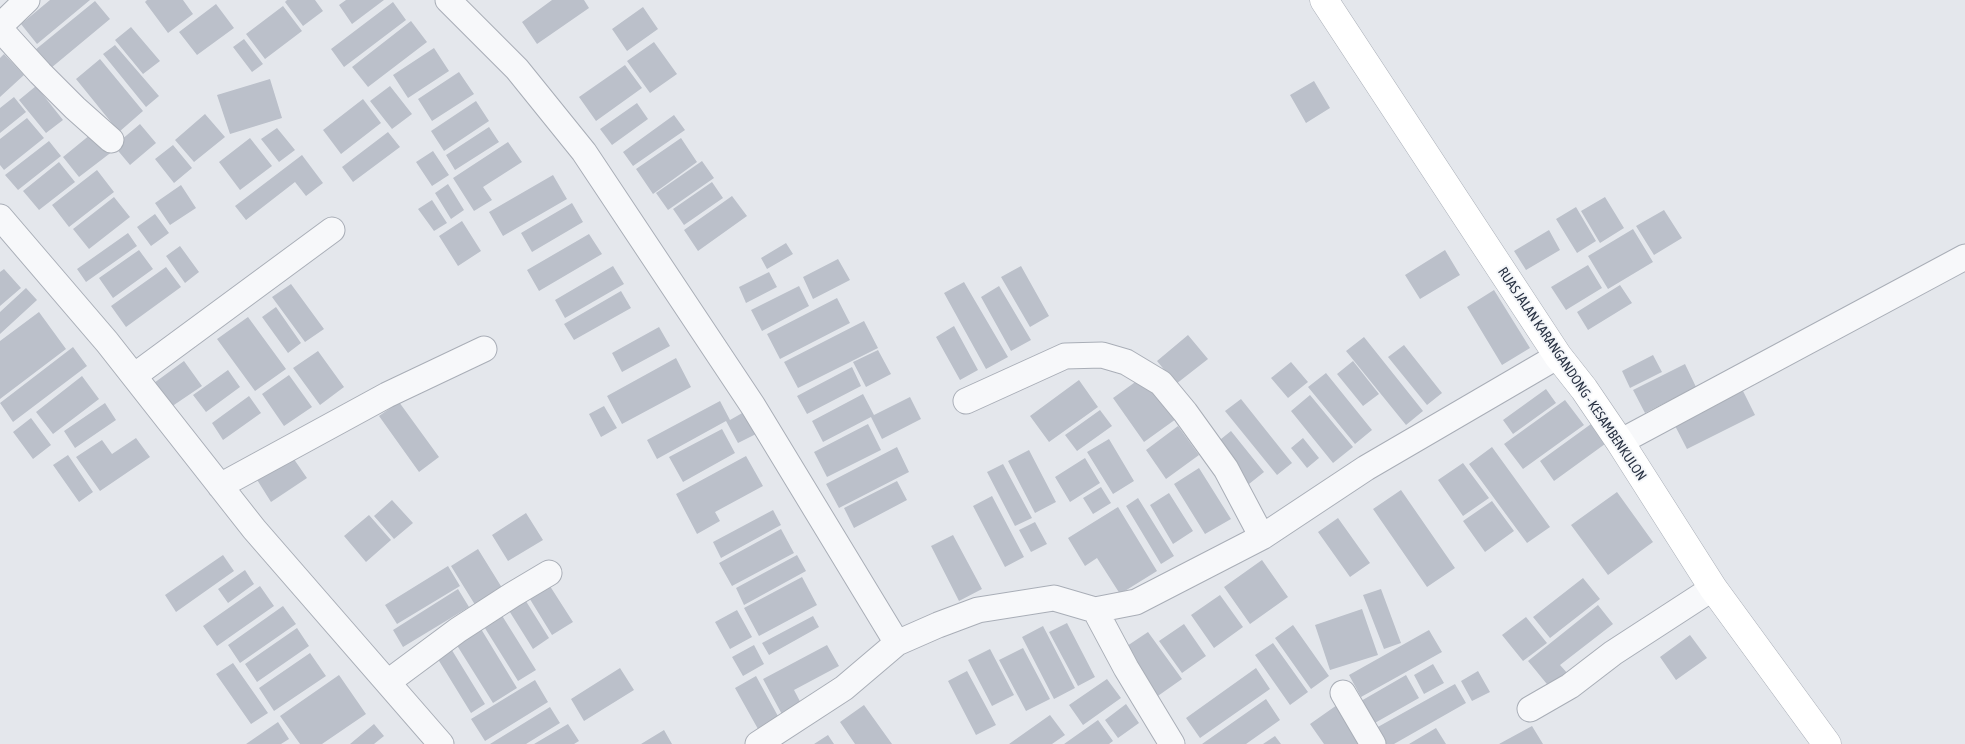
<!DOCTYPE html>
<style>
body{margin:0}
canvas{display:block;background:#e4e7ec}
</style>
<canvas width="1965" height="744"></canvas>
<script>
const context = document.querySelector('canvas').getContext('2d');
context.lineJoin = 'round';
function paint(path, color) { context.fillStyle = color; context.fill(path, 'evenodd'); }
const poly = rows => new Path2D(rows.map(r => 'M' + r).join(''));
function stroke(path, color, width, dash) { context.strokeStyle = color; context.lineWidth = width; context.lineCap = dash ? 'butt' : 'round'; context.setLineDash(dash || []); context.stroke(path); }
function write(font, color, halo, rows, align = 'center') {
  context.font = font + ' "Asap Condensed",sans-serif'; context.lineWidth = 4; context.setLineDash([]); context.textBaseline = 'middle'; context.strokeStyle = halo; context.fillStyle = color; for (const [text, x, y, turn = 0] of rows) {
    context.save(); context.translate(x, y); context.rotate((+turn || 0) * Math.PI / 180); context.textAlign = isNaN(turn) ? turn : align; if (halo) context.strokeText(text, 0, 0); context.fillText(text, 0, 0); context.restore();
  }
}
paint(poly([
 [50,0,90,0,37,44,21,24],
 [147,0,183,0,193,14,168,33,145,2],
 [287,0,315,0,323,11,303,26,285,2],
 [346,0,384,0,352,24,339,5],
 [552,0,584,0,589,8,537,44,522,22],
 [95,1,110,19,51,68,35,50],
 [393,2,406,20,344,67,331,49],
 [216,4,234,28,197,55,179,32],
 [283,6,302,31,265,59,246,34],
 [643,7,658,29,627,51,612,29],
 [411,21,427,42,368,87,352,67],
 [131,27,160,61,143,74,115,40],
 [244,39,263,64,252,72,233,47],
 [654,42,677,74,650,93,627,61],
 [115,45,159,96,146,107,103,54],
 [434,48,449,71,408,98,393,75],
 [4,54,24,75,0,97,0,58],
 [100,59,143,111,119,132,76,79],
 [625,65,642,88,596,121,579,97],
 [459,72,474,94,432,121,418,99],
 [270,79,282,118,230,134,217,95],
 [1314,81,1330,108,1306,123,1290,95],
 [36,86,63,120,46,133,19,100],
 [390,86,412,114,392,129,370,101],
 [14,97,26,112,0,133,0,108],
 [363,99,381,123,341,154,323,130],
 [476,101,489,121,444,151,431,131],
 [637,103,648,119,612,145,600,129],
 [205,114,225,137,194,162,175,140],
 [674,115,685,130,633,166,623,152],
 [27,118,44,138,4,170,0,165,0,139],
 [140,124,156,143,130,165,114,146],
 [489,127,499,142,455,170,446,155],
 [277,128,295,150,279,162,261,139],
 [96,130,113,151,79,177,63,157],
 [388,132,400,147,353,182,342,167],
 [250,138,272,166,240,190,219,162],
 [681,138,697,162,653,194,636,169],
 [49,141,61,156,18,190,5,175],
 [508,142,522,162,483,187,492,200,474,211,453,178],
 [173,145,192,168,174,183,155,159],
 [433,151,449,175,432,186,416,162],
 [302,155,323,183,306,196,295,182,246,220,235,206],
 [702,161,714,178,668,210,656,193],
 [59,162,75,182,39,210,23,191],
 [97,170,114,192,69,227,52,205],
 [553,175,567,199,503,236,489,212],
 [712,182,723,198,684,225,673,209],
 [448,184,464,210,451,219,435,193],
 [181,185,196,208,170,225,155,203],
 [732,196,747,216,698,251,684,230],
 [114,197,130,217,89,249,73,229],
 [1605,197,1624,228,1600,243,1581,211],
 [432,200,447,223,434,231,418,209],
 [572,203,583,222,532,252,521,233],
 [1576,207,1596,241,1577,253,1556,219],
 [1664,210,1682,238,1654,255,1636,226],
 [155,214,169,233,151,246,137,227],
 [462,221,481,251,458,266,439,236],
 [1633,229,1653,262,1608,289,1588,256],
 [1549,230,1560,250,1526,270,1514,251],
 [128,233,137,246,86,282,77,269],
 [589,234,602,254,539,291,527,270],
 [786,243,793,254,767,269,761,258],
 [180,246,199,272,185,283,166,256],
 [139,250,153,269,113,298,99,278],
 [1445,250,1460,275,1420,299,1405,275],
 [838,259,850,280,813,299,803,277],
 [1588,265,1602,288,1566,310,1551,287],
 [613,266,624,284,565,318,555,300],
 [1021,266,1049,316,1030,327,1001,277],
 [166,267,181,287,126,327,111,306],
 [4,269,21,288,0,306,0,272],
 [769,272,777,287,746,303,739,287],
 [964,282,1008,357,986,369,944,293],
 [291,284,324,329,305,342,272,297],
 [1620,285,1632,303,1588,330,1577,312],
 [799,286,809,306,762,331,751,310],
 [999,286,1031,340,1011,351,981,297],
 [26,288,37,300,0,334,0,312],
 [1494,290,1530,348,1502,365,1467,307],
 [621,291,631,308,574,340,564,324],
 [837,298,850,323,780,359,767,334],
 [276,307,301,343,288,353,262,317],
 [39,312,66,349,0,399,0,341],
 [248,317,286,369,255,391,217,339],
 [864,321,878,348,798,388,784,362],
 [954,326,978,370,960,380,936,337],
 [659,327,670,346,622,372,612,353],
 [1188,335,1208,359,1176,384,1157,361],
 [1364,337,1423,411,1406,425,1346,351],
 [1404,345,1442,393,1427,405,1388,357],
 [73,347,87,366,13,422,0,403],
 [878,350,891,374,866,387,853,362],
 [318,351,344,387,320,405,293,368],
 [1653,355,1662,372,1630,388,1622,371],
 [676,358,691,387,622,424,607,396],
 [184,361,202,386,171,407,154,383],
 [1353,361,1379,394,1363,406,1337,374],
 [1291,362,1308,382,1288,398,1271,378],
 [1685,364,1696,387,1645,413,1633,390],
 [852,367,861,386,807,414,797,396],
 [228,370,240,387,206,412,193,395],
 [1326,373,1372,430,1355,444,1308,387],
 [289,375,312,407,284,426,262,394],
 [1145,375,1176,419,1144,442,1113,398],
 [82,376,99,399,53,434,36,412],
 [1079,380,1098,407,1049,442,1030,416],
 [1740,385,1755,415,1687,449,1672,420],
 [1546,389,1556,403,1513,434,1503,420],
 [863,394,874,415,910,397,921,419,882,439,871,417,823,442,812,421],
 [1310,395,1353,447,1333,463,1291,411],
 [249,396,261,413,223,440,212,423],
 [1241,399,1292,463,1277,475,1225,411],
 [1565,400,1584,425,1523,469,1504,444],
 [720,401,730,420,744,412,756,434,738,443,726,421,657,459,647,440],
 [399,402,439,457,419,472,379,416],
 [105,403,116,420,75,448,64,431],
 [604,406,617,428,601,437,589,414],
 [1100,410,1112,426,1077,451,1065,435],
 [31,418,51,445,33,459,13,432],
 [868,424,881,450,827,477,814,452],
 [1591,424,1605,444,1554,481,1540,461],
 [1178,426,1199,455,1166,479,1146,450],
 [722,429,735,453,683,482,669,457],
 [1231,431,1264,472,1249,484,1216,443],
 [136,438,150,457,100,491,76,457,102,440,112,454],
 [1303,438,1319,458,1307,468,1291,448],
 [1109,439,1134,481,1113,494,1087,452],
 [897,447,909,472,839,508,826,484],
 [1492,447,1550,527,1527,543,1469,464],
 [1029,450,1056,502,1035,513,1008,461],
 [289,452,307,478,271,502,254,475],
 [68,455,93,492,79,502,53,465],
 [746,456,763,486,715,512,720,521,697,534,676,494],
 [1085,458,1100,483,1070,502,1055,477],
 [1463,463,1489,498,1463,516,1438,480],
 [1003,464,1032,518,1015,526,987,472],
 [1199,468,1231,519,1205,534,1174,484],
 [897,481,907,500,854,528,844,508],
 [1101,487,1111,503,1093,514,1083,498],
 [1401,490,1455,568,1427,587,1373,509],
 [1617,492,1653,542,1608,575,1571,525],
 [1169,493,1193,531,1173,544,1150,505],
 [992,496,1024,557,1005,567,973,506],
 [1138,498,1174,556,1161,564,1126,506],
 [392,500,413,523,394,539,374,516],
 [1492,501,1514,531,1485,552,1463,521],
 [1118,507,1157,571,1120,594,1097,558,1085,566,1068,538],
 [773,510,781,525,721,558,713,542],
 [526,513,543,540,508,561,492,535],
 [369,515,391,540,366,562,344,536],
 [1338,518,1370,563,1350,577,1318,532],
 [1035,522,1047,544,1031,552,1019,530],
 [781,529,794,553,732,586,719,563],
 [953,535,982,589,959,601,931,546],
 [478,549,504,591,477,608,451,566],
 [223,555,234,571,176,612,165,595],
 [797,555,806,571,744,605,736,588],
 [1262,560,1288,597,1250,624,1224,587],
 [448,566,460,586,397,624,385,605],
 [245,570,254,584,228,603,218,589],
 [802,577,817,605,759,636,744,608],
 [1583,578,1600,599,1550,638,1533,617],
 [548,583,573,622,552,635,528,596],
 [260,586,274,606,217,646,203,626],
 [458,589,469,607,403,647,393,630],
 [1381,589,1401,643,1384,649,1363,595],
 [1220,595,1243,627,1214,648,1191,615],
 [524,598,549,638,533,649,508,609],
 [1598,605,1613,624,1560,665,1569,675,1551,689,1528,661],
 [283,606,296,624,240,663,228,645],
 [1362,609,1378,655,1330,670,1315,625],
 [737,610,752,637,730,649,715,622],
 [501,614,536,670,518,681,483,625],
 [813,616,819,627,769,655,762,643],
 [1526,617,1547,643,1523,661,1502,635],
 [1067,623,1095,677,1078,686,1049,632],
 [478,624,517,688,493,703,453,639],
 [1184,624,1206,656,1182,673,1159,641],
 [1293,625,1329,676,1311,689,1275,638],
 [1043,626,1075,688,1054,699,1022,637],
 [297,628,309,646,257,682,245,664],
 [1429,630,1442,652,1361,697,1349,675],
 [1148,632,1182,679,1155,698,1121,650],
 [1690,635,1707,658,1676,680,1660,657],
 [1273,643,1308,692,1290,705,1255,655],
 [754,645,764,664,743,676,732,657],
 [827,645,839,666,794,690,804,709,785,720,763,679],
 [450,647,485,704,471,713,436,656],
 [1023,648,1050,699,1026,711,999,660],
 [990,649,1014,695,992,706,968,660],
 [310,653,326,676,274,711,259,688],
 [233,663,268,713,251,724,216,674],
 [1433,664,1444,683,1424,694,1414,675],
 [620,668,634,690,584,721,571,699],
 [1256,668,1270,689,1200,738,1186,718],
 [967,671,996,725,976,735,948,681],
 [1478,671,1490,692,1472,701,1461,681],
 [339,675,366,714,322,744,300,744,280,716],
 [1406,675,1419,698,1373,724,1361,701],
 [756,676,779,718,758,729,735,688],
 [1107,679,1121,698,1083,725,1069,705],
 [535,680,548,702,485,741,471,719],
 [1455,684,1466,703,1394,744,1385,744,1376,728],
 [1266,699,1280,720,1246,744,1202,744],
 [1126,704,1139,723,1118,738,1105,720],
 [864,705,892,744,855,744,840,722],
 [1337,705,1362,741,1358,744,1324,744,1310,724],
 [550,707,560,723,526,744,490,744],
 [1050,715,1065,735,1052,744,1009,744],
 [1098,720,1113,741,1109,744,1064,744],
 [278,722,289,739,281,744,246,744],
 [374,724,384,736,374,744,350,744],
 [568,724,579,741,574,744,534,744],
 [1532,726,1543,744,1499,744],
 [1436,728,1446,744,1409,744],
 [664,730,672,744,641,744],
 [828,735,834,744,814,744],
 [1275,736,1281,744,1263,744]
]), '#bbc0ca');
const street = poly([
 [448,0,517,69,584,152,753,406,897,643,938,625,978,610,1054,598,1095,610,1136,602,1262,537,1366,468,1558,356],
 [0,26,27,0],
 [0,29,40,73,75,108,111,140],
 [0,217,107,342,254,529,441,744],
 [134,376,332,230],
 [966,401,1065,356,1102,355,1126,362,1161,383,1185,412,1226,469,1262,537],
 [1620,442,1965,257],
 [220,486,387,395,484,349],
 [1095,610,1126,668,1172,744],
 [388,682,458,630,512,595,549,573],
 [1343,693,1373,744],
 [1530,709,1570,686,1613,653,1713,588],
 [758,744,844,688,897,643]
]);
const secondary = poly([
 [1324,0,1558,356,1584,389,1620,442,1713,588,1827,744]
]);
stroke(street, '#a9aeb7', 27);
stroke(secondary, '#a9aeb7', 29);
stroke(street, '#f7f8fa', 25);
stroke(secondary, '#fff', 28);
write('14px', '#2b3445', '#f4f6f9', [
 ["RUAS JALAN KARANGANDONG - KESAMBENKULON",1572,374,56]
]);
</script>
